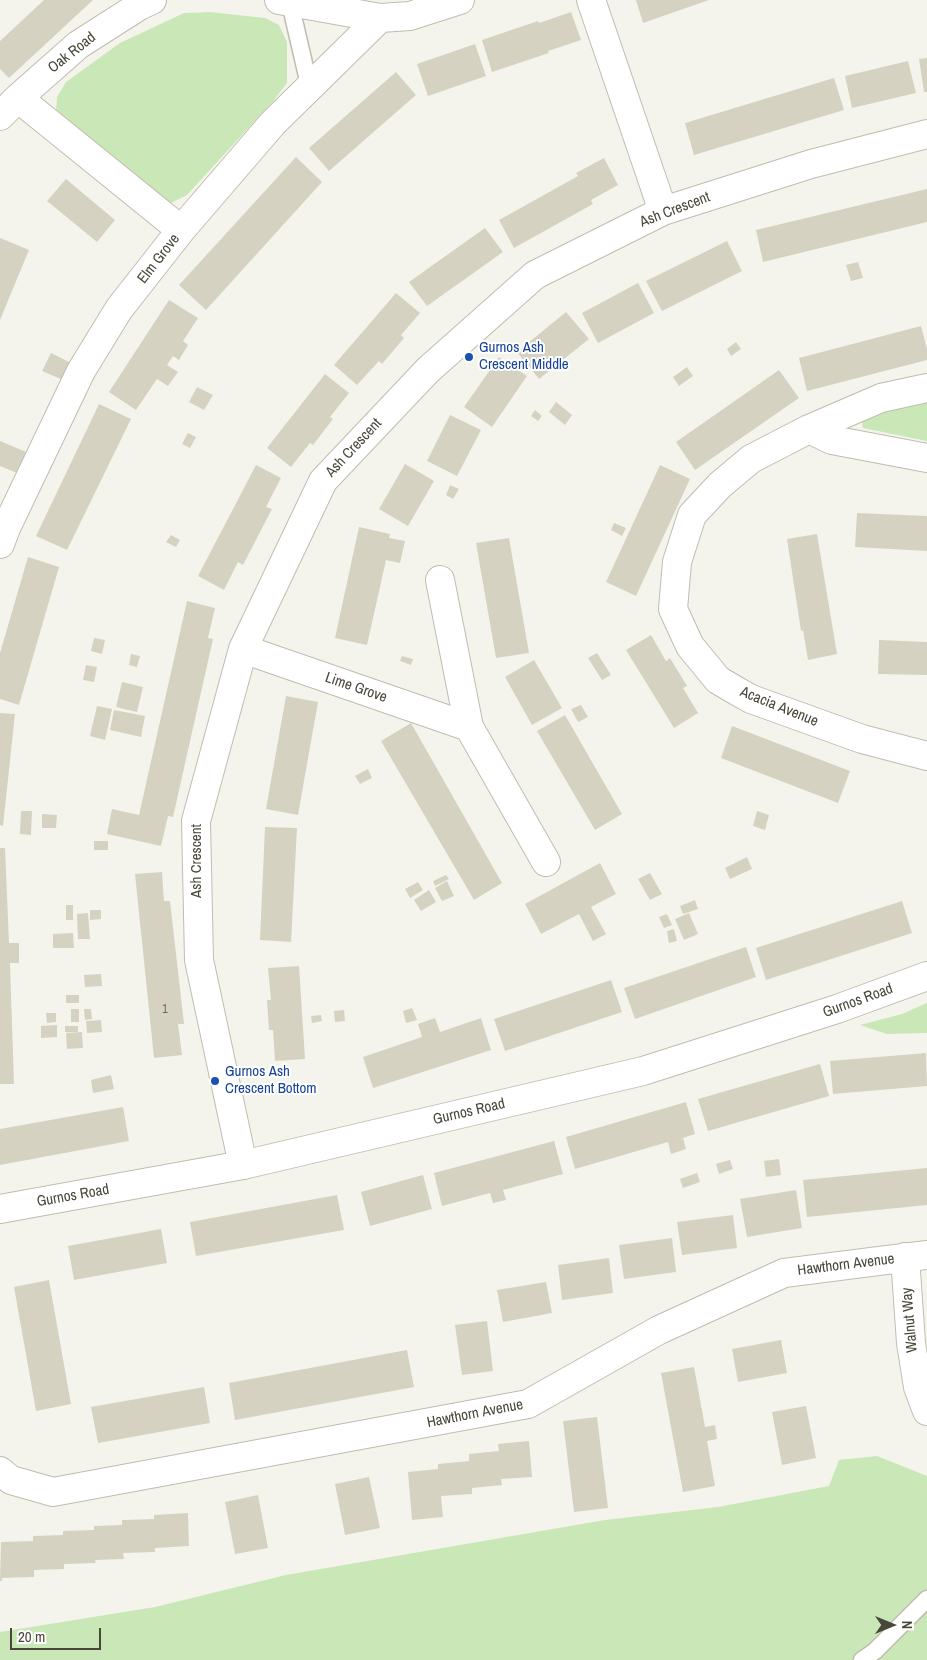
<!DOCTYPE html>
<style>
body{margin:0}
#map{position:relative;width:927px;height:1660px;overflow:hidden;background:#f5f4ec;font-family:"Archivo Narrow",sans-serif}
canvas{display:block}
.north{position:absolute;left:867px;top:1600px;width:50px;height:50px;-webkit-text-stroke:4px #fff;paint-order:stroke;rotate:90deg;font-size:14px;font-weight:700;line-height:20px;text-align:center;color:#49463a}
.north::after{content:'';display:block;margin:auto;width:18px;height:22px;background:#49463a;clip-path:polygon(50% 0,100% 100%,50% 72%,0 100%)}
.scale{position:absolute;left:10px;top:1628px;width:91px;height:22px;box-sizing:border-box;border:2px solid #49463a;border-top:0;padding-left:6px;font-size:15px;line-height:18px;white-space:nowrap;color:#49463a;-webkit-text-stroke:4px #fff;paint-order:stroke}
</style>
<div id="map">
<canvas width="927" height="1660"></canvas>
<div class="north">N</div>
<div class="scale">20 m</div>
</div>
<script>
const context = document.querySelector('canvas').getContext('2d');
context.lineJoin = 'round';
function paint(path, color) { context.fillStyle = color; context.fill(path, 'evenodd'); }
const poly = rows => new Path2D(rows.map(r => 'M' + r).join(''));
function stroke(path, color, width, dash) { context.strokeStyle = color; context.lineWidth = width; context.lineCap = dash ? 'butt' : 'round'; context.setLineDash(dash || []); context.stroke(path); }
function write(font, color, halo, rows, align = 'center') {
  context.font = font + ' "Archivo Narrow",sans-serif'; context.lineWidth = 4; context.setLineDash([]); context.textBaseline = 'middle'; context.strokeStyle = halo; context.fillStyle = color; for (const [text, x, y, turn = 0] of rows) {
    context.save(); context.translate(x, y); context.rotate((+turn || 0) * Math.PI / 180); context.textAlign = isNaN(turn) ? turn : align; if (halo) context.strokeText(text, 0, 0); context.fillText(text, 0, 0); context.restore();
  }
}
paint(poly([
 [210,12,265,18,279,25,287,42,287,83,274,100,187,195,171,203,154,196,56,112,57,97,66,82,120,43,184,13],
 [927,400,927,441,863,428,862,423,866,418,870,416],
 [927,1003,927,1033,887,1034,860,1025,902,1014],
 [877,1456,927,1476,927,1660,0,1660,0,1632,155,1607,286,1575,605,1520,718,1507,829,1486,839,1460]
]), '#c9e7b7');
paint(poly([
 [44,0,93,0,9,78,0,69,0,41],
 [636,0,709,0,643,23],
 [571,12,581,40,548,51,549,53,492,72,482,40,538,21,539,23],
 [475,44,486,76,428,96,417,64],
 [927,58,927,92,924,92,919,59],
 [908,61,916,93,852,108,845,76],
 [396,72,416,95,329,171,309,148],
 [834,78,844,110,694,155,685,123],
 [296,157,322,182,206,310,179,285],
 [604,158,618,185,591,200,593,204,514,248,499,220,578,176,576,173],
 [66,179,115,220,97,242,47,201],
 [927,189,927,222,763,262,756,230],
 [485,228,503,252,427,306,409,282],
 [0,238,29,250,0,320],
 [727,241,742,271,662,311,646,281],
 [858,262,863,278,851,281,846,265],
 [638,283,654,313,598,343,582,313],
 [396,293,420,313,401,335,404,338,382,364,379,361,357,385,334,365],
 [169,300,198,318,183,341,188,345,179,360,173,356,167,365,178,372,168,386,157,379,136,410,109,392],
 [566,312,589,339,539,379,517,352],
 [921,326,927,349,927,360,807,391,799,358],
 [736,342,741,349,731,356,727,349],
 [51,353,71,363,63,380,42,371],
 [499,357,527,376,492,427,464,407],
 [687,367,693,376,679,386,673,377],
 [779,370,799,398,695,470,676,442],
 [325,374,349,393,330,417,333,419,313,445,310,443,291,467,267,448],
 [197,387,213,395,204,410,189,402],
 [556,402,572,415,565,425,549,412],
 [99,404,131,419,67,550,36,536],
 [535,410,542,416,538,421,531,416],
 [450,415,481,430,457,476,427,461],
 [188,433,196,437,190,448,182,444],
 [0,441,26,452,17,473,0,466],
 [405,464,434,481,408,526,379,509],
 [256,465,281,478,266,507,272,509,243,565,238,562,224,590,198,576],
 [660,465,690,479,636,596,606,582],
 [450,485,459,489,453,499,446,495],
 [857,513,927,516,927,551,855,547],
 [614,523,626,528,622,536,611,530],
 [359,527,390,534,389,538,405,541,400,563,386,560,367,645,335,638],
 [817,534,837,654,808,660,803,630,801,631,787,539],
 [171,535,180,540,176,547,166,542],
 [509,538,529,653,496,658,476,543],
 [28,557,59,567,19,705,0,699,0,653],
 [187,601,215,608,208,638,213,639,173,817,168,816,161,846,107,834,112,809,139,815],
 [651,635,666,661,670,658,687,686,683,688,698,713,674,728,626,650],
 [94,638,105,640,102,654,91,651],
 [879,640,927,642,927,675,878,674],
 [597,653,611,675,602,680,588,658],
 [131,654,140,656,137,667,129,665],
 [402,656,413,659,411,665,400,661],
 [534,660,562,708,532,725,505,677],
 [86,665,97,667,94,682,83,680],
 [122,682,143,687,137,712,116,707],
 [286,696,318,702,298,815,266,809],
 [581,705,588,717,578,722,571,709],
 [97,706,112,709,105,740,90,736],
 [114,710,145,716,141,737,110,730],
 [0,713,15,714,3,826,0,825],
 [565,715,622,814,595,830,537,731],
 [411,723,502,883,474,900,381,741],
 [732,726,850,771,838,803,721,758],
 [368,769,372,778,360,784,355,776],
 [21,811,32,811,31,835,20,834],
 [757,811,769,815,765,830,753,826],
 [42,814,57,815,56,828,42,828],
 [265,827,297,828,291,942,260,940],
 [94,841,108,841,108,850,94,850],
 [0,848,5,848,9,943,19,943,19,963,10,963,14,1084,0,1084],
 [747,857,752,869,730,879,725,868],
 [600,863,616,894,591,907,606,934,593,941,579,914,541,934,525,904],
 [162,872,164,901,170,901,184,1024,178,1024,182,1055,154,1058,135,874],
 [650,873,662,894,650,900,638,879],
 [446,875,449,879,435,886,433,881],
 [447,881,454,896,442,901,435,888],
 [418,882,423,890,410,898,405,889],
 [429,890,436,902,421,911,414,900],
 [695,900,698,909,683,914,680,906],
 [902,901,912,933,766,980,756,948],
 [66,905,73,905,73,920,66,920],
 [90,910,101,910,101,919,90,920],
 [88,913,90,939,78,939,77,914],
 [689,913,698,934,684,940,675,919],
 [667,914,672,925,664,928,659,917],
 [674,929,677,941,669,943,667,931],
 [73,933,74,948,53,948,53,934],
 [746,947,756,977,635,1019,624,988],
 [299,966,305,1059,275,1061,273,1030,269,1030,267,1000,271,1000,268,968],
 [101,974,102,986,85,987,84,975],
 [611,980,622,1012,505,1051,494,1019],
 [66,995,79,995,79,1003,66,1003],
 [412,1008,417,1020,406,1023,403,1011],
 [71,1009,79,1009,79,1022,71,1022],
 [84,1009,91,1009,92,1019,85,1020],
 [344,1010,345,1021,335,1022,334,1011],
 [46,1013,56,1013,56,1022,47,1023],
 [321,1015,322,1021,312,1023,311,1016],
 [435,1018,440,1032,481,1018,491,1050,373,1088,363,1057,422,1037,418,1024],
 [101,1020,102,1032,87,1033,86,1021],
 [57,1025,57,1037,41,1038,41,1026],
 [65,1026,78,1026,78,1032,65,1032],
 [82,1032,83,1048,67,1049,66,1033],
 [926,1053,927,1086,833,1094,830,1061],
 [820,1064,829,1096,708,1131,698,1099],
 [111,1075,114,1089,93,1093,91,1080],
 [686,1102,695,1134,683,1138,686,1149,671,1154,668,1142,575,1169,566,1137],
 [123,1107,129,1141,0,1165,0,1129],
 [554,1141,563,1174,503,1190,506,1200,493,1203,490,1193,442,1206,434,1173],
 [779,1159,781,1175,766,1177,764,1161],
 [730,1160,733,1169,719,1174,716,1164],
 [927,1168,927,1205,807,1217,803,1180],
 [697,1173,700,1182,683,1188,680,1179],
 [423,1175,432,1209,370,1226,361,1192],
 [796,1190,802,1228,747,1237,740,1199],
 [337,1195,344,1230,196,1256,190,1222],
 [733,1215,737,1248,682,1255,677,1222],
 [161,1229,167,1263,74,1280,68,1246],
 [672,1238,676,1272,624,1279,619,1245],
 [609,1258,613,1293,562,1300,558,1265],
 [49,1280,71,1404,36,1411,14,1287],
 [546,1282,552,1313,503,1322,497,1290],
 [487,1321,493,1371,462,1375,455,1325],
 [781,1340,787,1373,738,1382,732,1349],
 [407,1350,414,1387,235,1420,229,1383],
 [694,1367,705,1427,715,1425,717,1439,707,1441,715,1486,683,1492,661,1373],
 [204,1387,210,1423,98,1443,91,1407],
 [806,1406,816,1458,782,1465,772,1412],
 [597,1417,608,1508,574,1512,563,1421],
 [529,1441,532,1477,501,1479,502,1485,472,1488,472,1494,441,1496,443,1517,412,1520,408,1472,438,1469,438,1464,469,1461,469,1454,499,1451,498,1444],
 [369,1477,380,1528,345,1535,335,1484],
 [258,1495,268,1548,235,1554,225,1502],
 [188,1513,189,1546,155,1548,155,1552,123,1553,124,1559,95,1560,96,1563,64,1564,64,1569,34,1570,34,1577,2,1578,2,1581,0,1581,1,1542,33,1541,33,1536,63,1535,63,1531,94,1530,94,1526,122,1525,122,1520,154,1519,154,1515]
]), '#d6d2c2');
const service = poly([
 [290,3,310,89],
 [862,1660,875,1651,927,1599]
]);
const minor = poly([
 [279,0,380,18,410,16,460,0],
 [591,0,663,211],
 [18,98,181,230],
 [0,116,18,98,78,45,139,6,152,0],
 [927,388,881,398,809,429,751,459,720,485,692,515,677,562,673,609,690,646,718,680,735,690,751,699,862,739,927,756],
 [809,429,832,440,927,458],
 [0,544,6,528,81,371,119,309,181,230,273,123,380,18],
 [440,580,469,727,546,862],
 [243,649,469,727],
 [243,1165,199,960,196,821,243,649,323,481,428,370,535,275,663,211,811,164,927,134],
 [905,1257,911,1343,918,1387,927,1411],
 [0,1471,11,1480,53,1492,528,1404,659,1330,784,1273,927,1255]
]);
const tertiary = poly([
 [0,1209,243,1165,643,1071,837,1009,927,976]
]);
stroke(service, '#c0bdaf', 19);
stroke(minor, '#c0bdaf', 30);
stroke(tertiary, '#c0bdaf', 30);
stroke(service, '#fff', 16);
stroke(minor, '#fff', 28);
stroke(tertiary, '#fff', 28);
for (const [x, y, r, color] of [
 [469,357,5,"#1a4fb4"],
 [215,1081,5,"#1a4fb4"]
]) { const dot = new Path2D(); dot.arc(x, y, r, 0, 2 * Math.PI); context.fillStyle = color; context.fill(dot); stroke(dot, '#fff', 2); }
write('12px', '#6c695c', null, [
 ["1",165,1010]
]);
write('15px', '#49463a', '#fff', [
 ["Oak Road",72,53,-38],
 ["Ash Crescent",675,210,-21],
 ["Elm Grove",159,259,-52],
 ["Ash Crescent",354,448,-47],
 ["Lime Grove",356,688,19],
 ["Acacia Avenue",779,707,22],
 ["Ash Crescent",197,861,-90],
 ["Gurnos Road",858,1001,-20],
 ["Gurnos Road",469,1112,-13],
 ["Gurnos Road",73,1196,-10],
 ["Hawthorn Avenue",846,1265,-7],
 ["Walnut Way",910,1320,-95],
 ["Hawthorn Avenue",475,1414,-11]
]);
write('15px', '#164399', '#fff', [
 ["Gurnos Ash",479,348],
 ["Crescent Middle",479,365],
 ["Gurnos Ash",225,1072],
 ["Crescent Bottom",225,1089]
], 'left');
</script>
